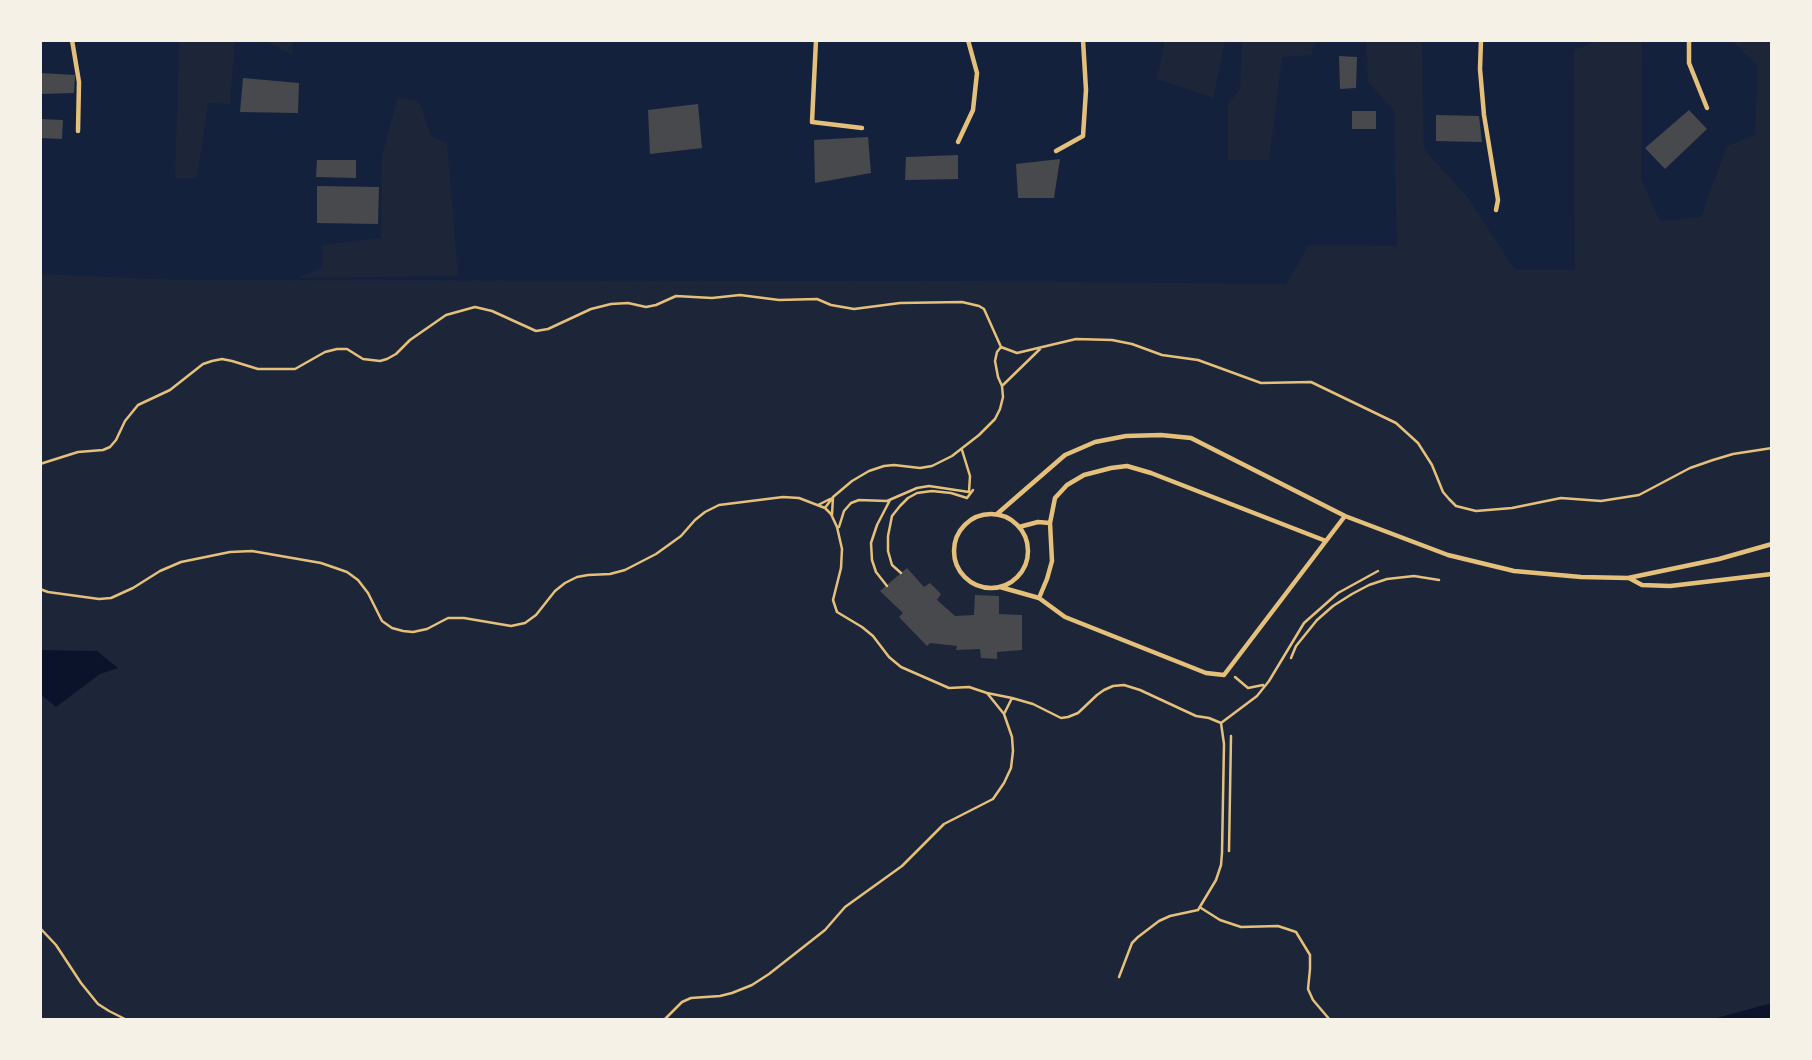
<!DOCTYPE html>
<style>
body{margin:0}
#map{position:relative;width:1812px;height:1060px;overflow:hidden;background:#14213d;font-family:Manrope,sans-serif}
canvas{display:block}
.frame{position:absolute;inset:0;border:42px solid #f6f1e7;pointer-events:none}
</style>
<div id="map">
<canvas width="1812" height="1060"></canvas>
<div class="frame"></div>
</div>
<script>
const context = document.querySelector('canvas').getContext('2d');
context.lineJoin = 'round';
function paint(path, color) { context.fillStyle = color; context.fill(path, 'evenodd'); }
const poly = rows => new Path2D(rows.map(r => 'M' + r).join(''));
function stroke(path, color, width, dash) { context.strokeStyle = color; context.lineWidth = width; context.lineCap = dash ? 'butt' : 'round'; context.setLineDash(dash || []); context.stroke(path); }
paint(poly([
 [179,40,235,40,230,104,208,103,197,178,175,178],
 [264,40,293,40,292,55],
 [1165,40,1316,40,1311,55,1282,57,1269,160,1228,160,1228,103,1240,90,1242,43,1225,42,1213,98,1157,79],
 [1366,40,1422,40,1424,149,1468,198,1515,270,1575,270,1574,50,1601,40,1642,40,1641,179,1660,221,1701,217,1727,146,1755,135,1758,66,1731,40,1772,40,1772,1020,40,1020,40,274,179,280,976,281,1286,284,1309,245,1397,246,1394,111,1368,82],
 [398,97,419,101,431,136,447,143,458,276,298,278,322,267,323,245,381,238,382,156]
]), '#1d2539');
paint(poly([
 [40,650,97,651,118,668,100,674,56,707,40,694],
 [1772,1003,1772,1020,1709,1020]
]), '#0b132b');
paint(poly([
 [1339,56,1357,57,1356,88,1340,89],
 [40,73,75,75,74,93,40,94],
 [243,78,299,83,298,113,240,112],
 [698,104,702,148,650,154,648,110],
 [1689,110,1707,129,1665,169,1645,148],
 [1352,111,1376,111,1376,129,1352,129],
 [1436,115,1479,116,1482,142,1436,141],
 [40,119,63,120,62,139,40,138],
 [868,137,871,173,815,183,814,140],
 [958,155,958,179,905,180,906,157],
 [1060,159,1054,198,1018,198,1016,164],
 [317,160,356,160,356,178,316,177],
 [317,186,379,187,378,224,317,223],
 [907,568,924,587,930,583,941,594,937,600,955,616,974,615,975,595,999,596,999,614,1022,615,1022,650,997,652,997,659,981,658,980,649,956,650,957,646,930,643,927,646,899,617,903,613,880,591]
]), '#48494c');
stroke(poly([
 [1001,347,997,352,995,361,998,377,1002,386,1040,349],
 [40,464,78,452,103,450,110,447,116,440,125,421,138,405,170,390,203,364,212,361,222,359,232,361,258,369,295,369,325,352,337,349,347,349,363,359,380,361,387,359,396,354,410,340,446,315,475,307,492,311,536,331,548,329,591,309,611,304,628,303,646,307,656,305,676,296,712,298,740,295,779,300,817,299,831,305,854,309,900,303,962,302,979,306,984,309,1001,347,1017,353,1076,339,1112,340,1132,344,1162,355,1198,360,1261,383,1311,382,1396,423,1418,443,1432,465,1443,492,1449,499,1456,506,1476,511,1512,508,1561,498,1601,501,1639,495,1690,468,1713,460,1733,454,1772,448],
 [818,505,830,499],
 [825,508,833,497,852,481,869,471,884,466,894,465,920,468,932,466,952,456,979,435,995,419,1000,409,1003,397,1002,386],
 [832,515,833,497],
 [839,527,844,511,851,503,859,500,887,501,917,488,929,486,969,492,970,476,962,450],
 [901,573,892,565,888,551,888,536,892,516,900,506,908,498,917,493,932,491,951,493,967,498,973,490],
 [887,586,876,572,872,560,871,543,877,525,890,500],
 [40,589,48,592,99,599,111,598,133,588,160,571,181,562,230,552,252,551,321,563,347,572,358,580,368,593,382,621,392,628,403,631,413,632,427,629,448,618,464,618,511,626,525,623,536,615,555,591,565,583,577,577,588,575,610,574,625,570,656,554,681,536,695,520,705,512,719,505,783,497,799,498,825,508,831,514,837,527,842,549,841,568,833,600,837,612,862,627,873,636,889,657,901,667,949,688,969,687,987,693],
 [1291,658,1296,646,1317,620,1333,606,1352,594,1369,585,1387,579,1414,576,1439,580],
 [1235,677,1248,688,1263,685],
 [1012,698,1033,704,1061,718,1068,717,1078,713,1097,695,1104,690,1113,686,1124,685,1140,690,1196,716,1209,718,1221,723,1224,744,1222,853,1221,865,1216,880,1198,910,1170,916,1159,921,1138,937,1132,943,1119,977],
 [1221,723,1257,696,1269,681,1304,623,1338,593,1378,571],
 [1229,851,1231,736],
 [1201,908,1220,920,1241,927,1278,926,1296,932,1310,955,1310,969,1308,989,1313,1000,1330,1020],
 [40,928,56,945,81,983,98,1004,109,1011,127,1020],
 [664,1020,682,1002,691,998,720,996,732,993,752,985,769,974,825,930,845,907,902,866,944,824,993,799,1004,783,1011,768,1013,751,1012,737,1004,714,1012,698,987,693,1004,714]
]), '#e5c07b', 2.5);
stroke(poly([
 [72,40,79,82,78,131],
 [816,40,812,122,862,128],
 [1481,40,1480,69,1484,115,1498,200,1496,210],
 [1689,40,1689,63,1707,108],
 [958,142,973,110,977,73,968,40],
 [1056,151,1083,136,1086,90,1083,40],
 '954 551a37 37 0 1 1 74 0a37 37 0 1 1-74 0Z',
 [997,514,1065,455,1095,442,1126,436,1161,435,1191,438,1345,516,1448,555,1514,571,1581,577,1628,578,1719,559,1772,544],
 [1019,527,1038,522,1050,523],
 [1629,578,1642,585,1670,586,1772,574],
 [1000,587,1039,598,1065,617,1206,673,1224,675,1345,516],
 [1039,598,1047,579,1052,561,1050,523,1055,498,1067,485,1084,475,1111,468,1127,466,1151,473,1326,541]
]), '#e5c07b', 4.5);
</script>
